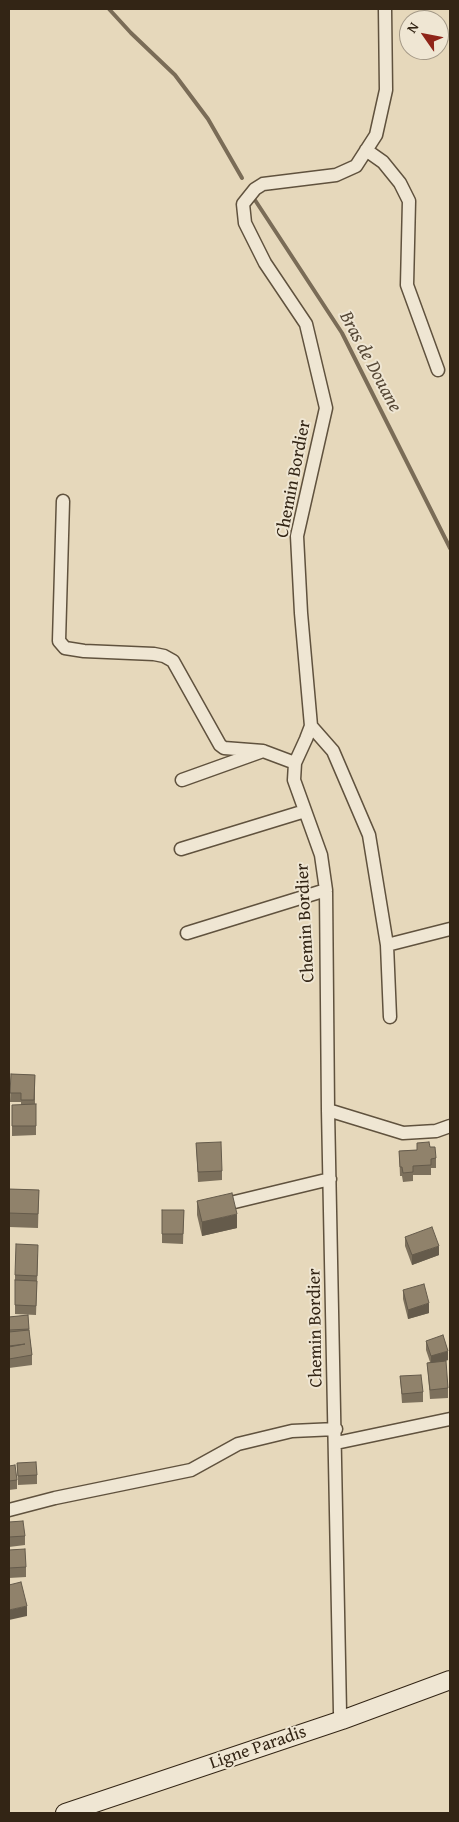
<!DOCTYPE html>
<style>
body{margin:0}
#map{position:relative;width:459px;height:1822px;overflow:hidden;background:#e6d8bb;font-family:"Gentium Book Plus",serif}
canvas{display:block}
.frame{position:absolute;inset:0;border:10px solid #332515;pointer-events:none}
.north{position:absolute;left:399px;top:10px;width:50px;height:50px;box-sizing:border-box;background:#efe6d3;border:1px solid #a49987;border-radius:50%;rotate:303deg;font-size:14px;font-weight:700;line-height:20px;text-align:center;color:#332515}
.north::after{content:'';display:block;margin:auto;width:18px;height:22px;background:#8f2418;clip-path:polygon(50% 0,100% 100%,50% 72%,0 100%)}
</style>
<div id="map">
<canvas width="459" height="1822"></canvas>
<div class="frame"></div>
<div class="north">N</div>
</div>
<script>
const context = document.querySelector('canvas').getContext('2d');
context.lineJoin = 'round';
const poly = rows => new Path2D(rows.map(r => 'M' + r).join(''));
function stroke(path, color, width, dash) { context.strokeStyle = color; context.lineWidth = width; context.lineCap = dash ? 'butt' : 'round'; context.setLineDash(dash || []); context.stroke(path); }
function paint(path, color) { context.fillStyle = color; context.fill(path, 'evenodd'); }
function write(font, color, halo, rows, align = 'center') {
  context.font = font + ' "Gentium Book Plus",serif'; context.lineWidth = 4; context.setLineDash([]); context.textBaseline = 'middle'; context.strokeStyle = halo; context.fillStyle = color; for (const [text, x, y, turn = 0] of rows) {
    context.save(); context.translate(x, y); context.rotate((+turn || 0) * Math.PI / 180); context.textAlign = isNaN(turn) ? turn : align; if (halo) context.strokeText(text, 0, 0); context.fillText(text, 0, 0); context.restore();
  }
}
stroke(poly([
 [109,9,131,33,175,75,208,119,242,178],
 [253,197,342,333,450,548]
]), '#7a6c57', 4);
const street = poly([
 [366,150,383,162,400,183,409,201,407,285,438,370],
 [63,501,59,641,65,648,84,651,154,654,164,656,173,661,220,745,224,748,263,751],
 [311,726,333,751,369,835,387,945,390,1017],
 [182,780,263,751,295,763],
 [181,849,305,811],
 [187,933,326,890],
 [387,945,450,929],
 [328,1110,403,1133,436,1131,450,1126],
 [218,1206,330,1179],
 [336,1443,450,1419],
 [9,1510,55,1498,191,1470,238,1444,292,1431,336,1429],
 [342,1720,340,1712,328,1110,326,890,321,855,294,780,295,763,306,739,311,726,301,613,297,536,326,408,306,324,265,263,245,223,243,204,255,189,263,184,336,175,356,166,376,135,386,90,385,9]
]);
const secondary = poly([
 [65,1813,342,1720,450,1680]
]);
stroke(street, '#60523e', 15);
stroke(secondary, '#332515', 20);
stroke(street, '#efe6d3', 12);
stroke(secondary, '#efe6d3', 18);
paint(poly([
 [11,1074,35,1075,35,1104,36,1104,36,1135,12,1136,12,1105,21,1105,21,1102,10,1102],
 [196,1143,222,1171,222,1180,198,1182],
 [417,1143,430,1147,436,1158,436,1168,431,1168,431,1175,413,1175,413,1181,403,1182,402,1176,400,1176,399,1151,417,1150],
 [9,1189,39,1190,38,1228,9,1227],
 [197,1201,237,1228,202,1236,197,1215],
 [162,1210,184,1210,183,1244,162,1243],
 [405,1237,439,1255,412,1265,405,1246],
 [38,1254,36,1315,15,1314,15,1275],
 [403,1290,429,1313,408,1319,403,1299],
 [28,1315,29,1330,32,1355,32,1365,9,1368,9,1317],
 [426,1341,448,1360,444,1361,448,1388,448,1398,430,1399,427,1363,430,1362,426,1350],
 [400,1376,423,1392,423,1402,402,1403],
 [17,1463,37,1475,37,1484,18,1485],
 [9,1466,17,1480,17,1489,9,1490],
 [9,1522,25,1536,25,1545,9,1547],
 [9,1550,26,1567,26,1577,9,1578]
]), '#7c705c');
paint(poly([
 [237,1214,237,1228,202,1236,202,1222],
 [439,1246,439,1255,412,1265,412,1255],
 [429,1303,429,1313,408,1319,408,1310],
 [448,1351,448,1360,431,1366,431,1356],
 [27,1606,27,1616,9,1620,9,1610]
]), '#655b4b');
const building = poly([
 [11,1074,35,1075,34,1100,21,1100,21,1093,10,1093,11,1074],
 [36,1104,36,1126,12,1126,12,1105,36,1104],
 [221,1142,222,1171,198,1172,196,1143,221,1142],
 [429,1142,430,1147,435,1147,436,1158,431,1159,431,1165,413,1166,413,1172,403,1173,402,1167,400,1167,399,1151,417,1150,417,1143,429,1142],
 [9,1189,39,1190,38,1214,9,1213,9,1189],
 [232,1193,237,1214,202,1222,197,1201,232,1193],
 [162,1210,184,1210,183,1234,162,1234,162,1210],
 [432,1227,439,1246,412,1255,405,1237,432,1227],
 [16,1244,38,1245,37,1276,15,1275,16,1244],
 [15,1280,37,1281,36,1306,15,1305,15,1280],
 [424,1284,429,1303,408,1310,403,1290,424,1284],
 [28,1315,29,1329,9,1330,9,1317,28,1315],
 [29,1330,32,1355,9,1359,9,1347,25,1344,9,1346,9,1332,29,1330],
 [443,1335,448,1351,431,1356,426,1341,443,1335],
 [446,1361,448,1388,430,1390,427,1363,446,1361],
 [421,1375,423,1392,402,1394,400,1376,421,1375],
 [36,1462,37,1475,18,1476,17,1463,36,1462],
 [15,1465,17,1480,9,1481,9,1466,15,1465],
 [23,1521,25,1536,9,1537,9,1522,23,1521],
 [25,1549,26,1567,9,1568,9,1550,25,1549],
 [21,1582,27,1606,9,1610,9,1585,21,1582]
]);
paint(building, '#90826b');
stroke(building, '#655b4b', 1);
write('18px', '#332515', '#efe6d3', [
 ["Chemin Bordier",294,479,-79],
 ["Chemin Bordier",306,923,-93],
 ["Chemin Bordier",316,1328,-91],
 ["Ligne Paradis",258,1748,-19]
]);
write('italic 19px', '#564836', '#efe6d3', [
 ["Bras de Douane",370,362,62]
]);
</script>
